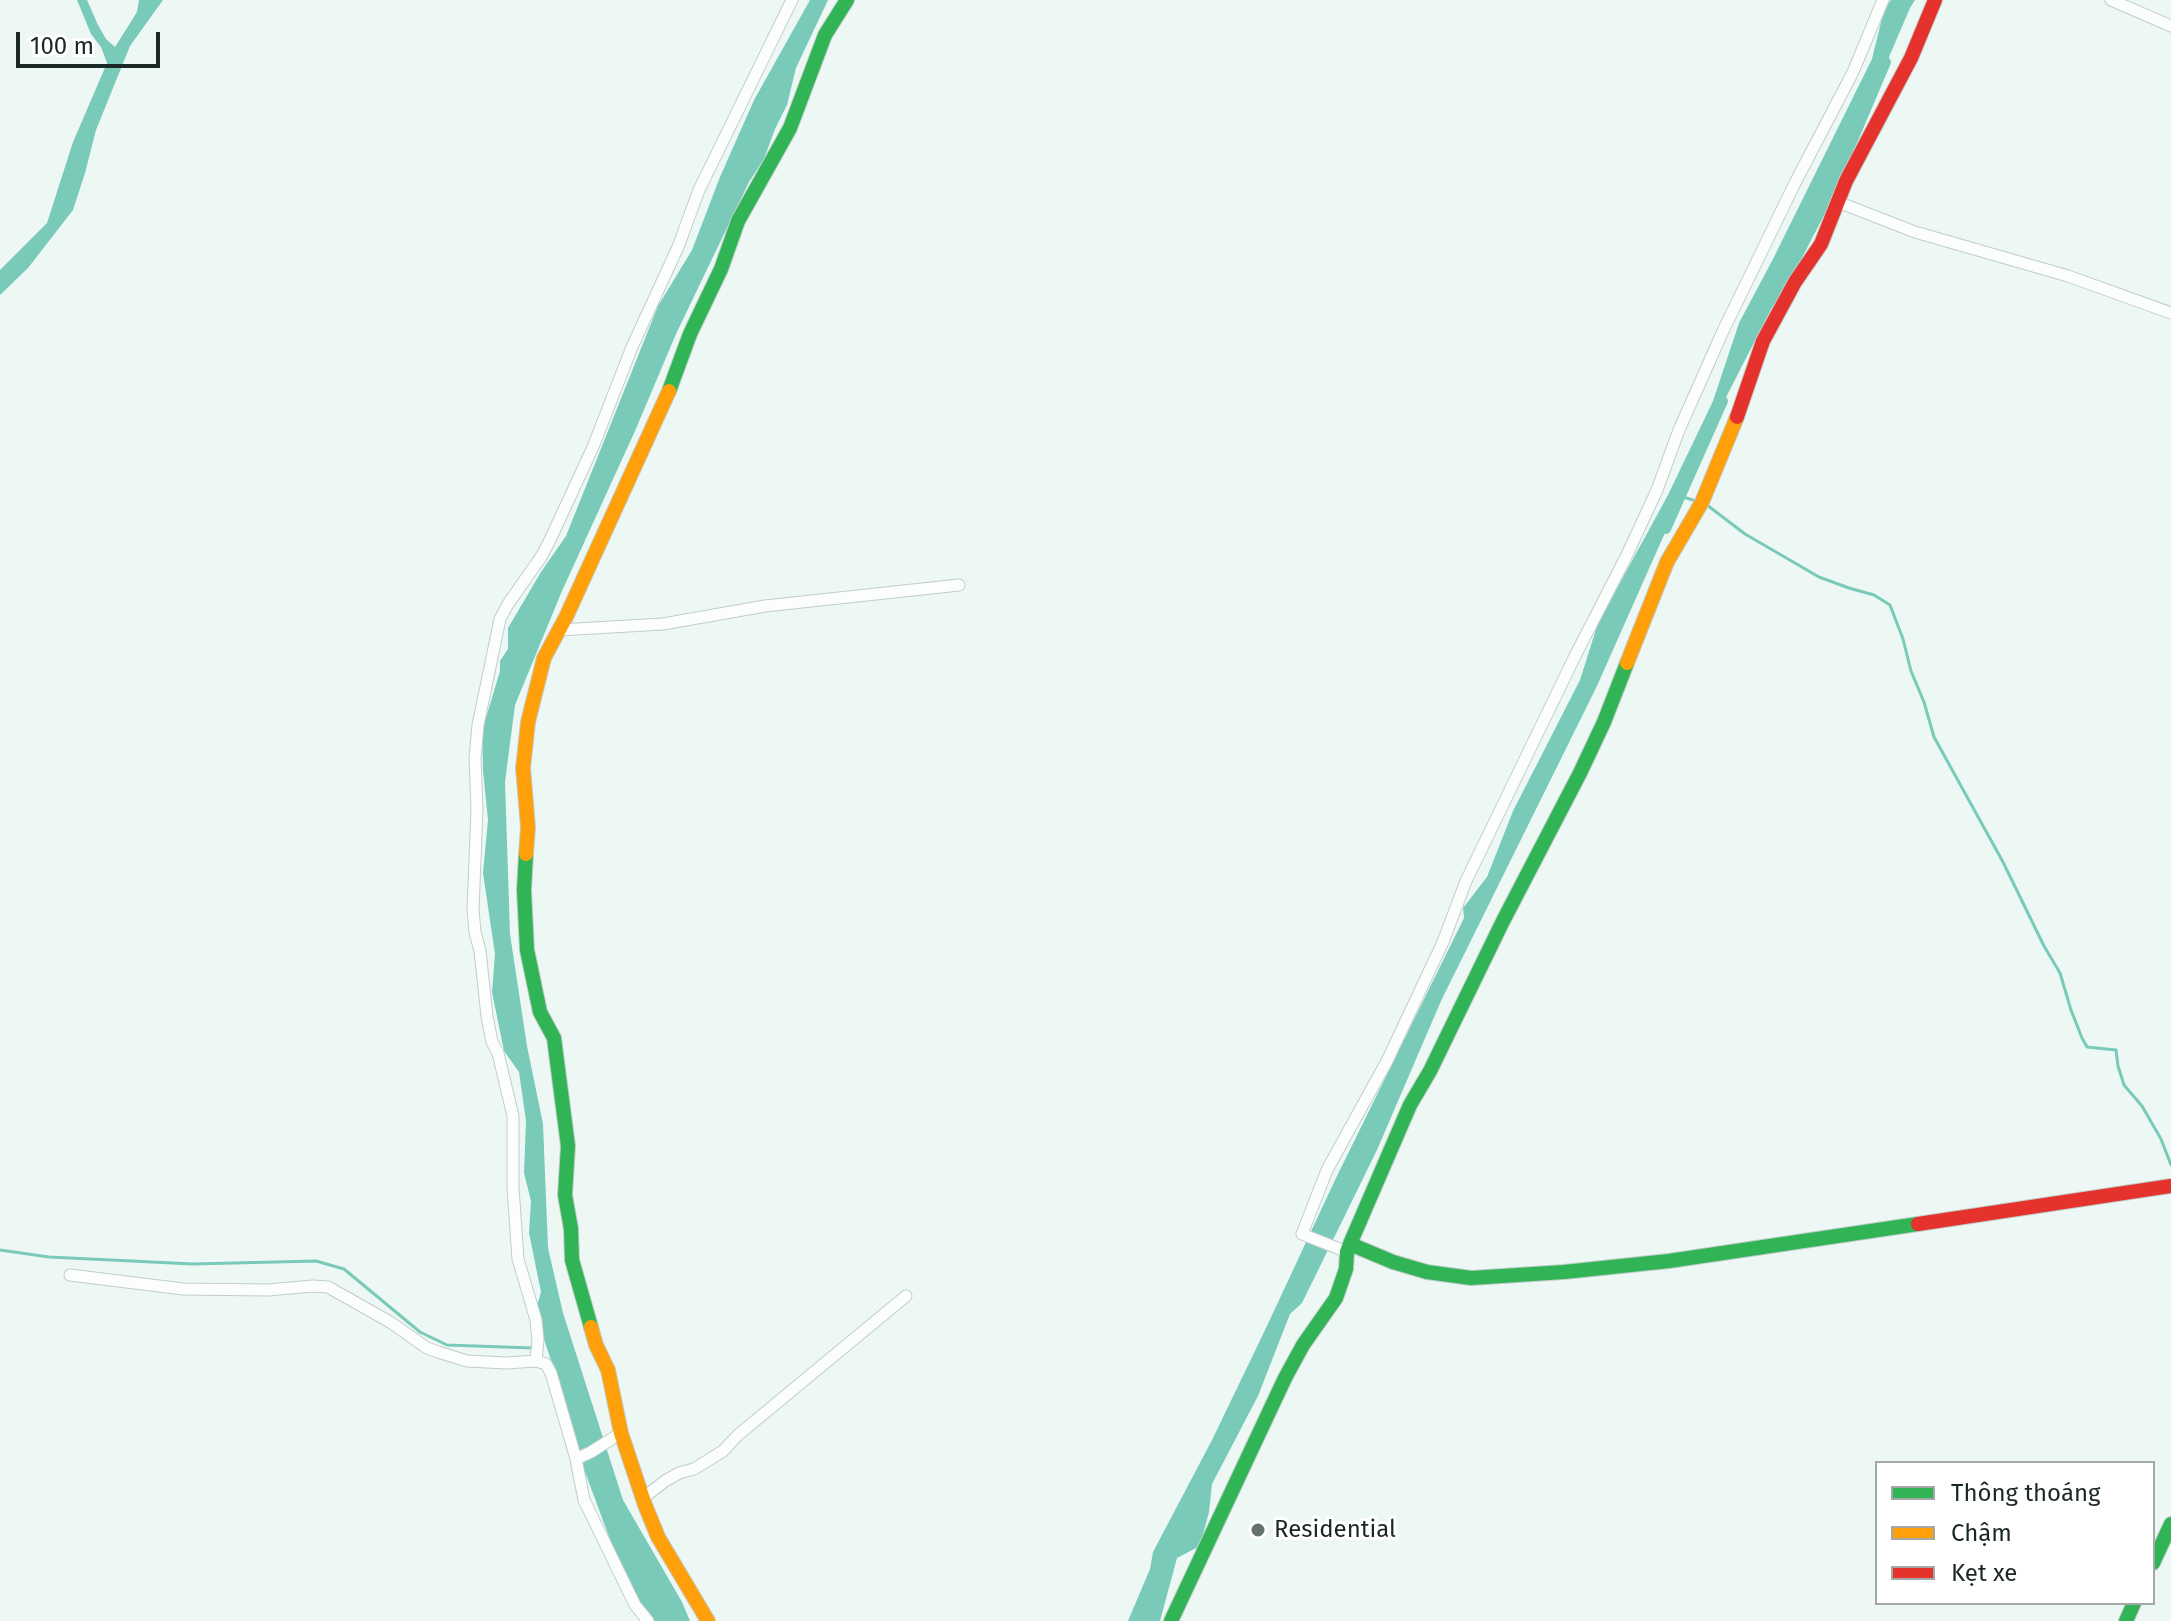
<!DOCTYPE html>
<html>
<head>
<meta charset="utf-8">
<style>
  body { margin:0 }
  #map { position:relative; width:2171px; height:1621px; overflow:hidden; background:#edf8f5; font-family:"Fira Sans",sans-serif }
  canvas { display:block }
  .legend { position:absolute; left:1875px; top:1461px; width:280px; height:144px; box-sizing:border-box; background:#fff; border:2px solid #a4a9a8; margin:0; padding:10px 14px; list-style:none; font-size:24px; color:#1b2825 }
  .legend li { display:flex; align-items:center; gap:16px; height:40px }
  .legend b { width:40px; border:2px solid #a4a9a8 }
  .scale { position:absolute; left:16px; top:32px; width:144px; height:36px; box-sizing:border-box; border:4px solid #1b2825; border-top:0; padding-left:10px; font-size:24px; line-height:28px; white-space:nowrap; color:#1b2825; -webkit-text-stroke:6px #fff; paint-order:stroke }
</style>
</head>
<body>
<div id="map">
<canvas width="2171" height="1621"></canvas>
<ul class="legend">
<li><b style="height:10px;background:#30b455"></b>Thông thoáng</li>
<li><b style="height:10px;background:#ff9f0a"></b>Chậm</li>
<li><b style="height:10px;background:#e5322d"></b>Kẹt xe</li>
</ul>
<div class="scale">100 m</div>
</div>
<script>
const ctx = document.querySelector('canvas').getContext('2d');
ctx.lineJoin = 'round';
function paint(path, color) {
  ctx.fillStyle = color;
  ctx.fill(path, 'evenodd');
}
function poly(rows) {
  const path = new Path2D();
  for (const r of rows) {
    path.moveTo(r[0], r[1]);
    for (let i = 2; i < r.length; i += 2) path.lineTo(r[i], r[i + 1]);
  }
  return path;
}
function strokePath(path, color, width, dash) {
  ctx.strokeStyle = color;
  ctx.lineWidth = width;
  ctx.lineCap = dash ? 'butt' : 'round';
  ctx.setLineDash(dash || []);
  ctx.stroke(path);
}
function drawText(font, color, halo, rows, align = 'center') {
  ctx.font = font + ' "Fira Sans",sans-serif';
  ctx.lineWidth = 6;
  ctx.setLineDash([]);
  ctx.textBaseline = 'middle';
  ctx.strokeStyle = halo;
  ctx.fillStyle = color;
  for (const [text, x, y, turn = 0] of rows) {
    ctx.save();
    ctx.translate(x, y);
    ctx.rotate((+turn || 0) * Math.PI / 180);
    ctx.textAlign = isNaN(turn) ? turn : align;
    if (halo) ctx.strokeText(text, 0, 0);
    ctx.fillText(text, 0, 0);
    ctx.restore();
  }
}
paint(poly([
  [77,0,87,0,98,25,106,39,115,47,137,12,139,0,163,0,130,46,96,130,85,173,73,210,28,268,0,295,0,270,47,223,73,142,107,63,101,47,91,34],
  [810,0,828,0,796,68,787,105,775,129,764,159,749,182,676,334,635,431,562,591,515,705,505,782,510,934,527,1046,543,1124,548,1248,563,1313,623,1500,682,1602,690,1621,652,1621,635,1596,615,1553,571,1434,556,1375,535,1313,541,1292,529,1233,531,1201,524,1173,526,1121,519,1072,504,1051,492,992,495,954,483,873,488,820,483,771,482,731,500,671,500,661,508,649,508,628,541,572,566,536,658,306,692,250,720,177,754,100],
  [1891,0,1915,0,1910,8,1832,190,1719,411,1597,686,1441,1001,1377,1150,1302,1303,1290,1314,1258,1396,1212,1484,1209,1512,1200,1546,1177,1558,1160,1621,1128,1621,1150,1569,1153,1552,1212,1440,1266,1328,1335,1180,1464,918,1463,908,1487,877,1513,811,1580,680,1598,623,1668,495,1713,401,1739,323,1773,259,1872,59,1884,10]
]), '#79cab9');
strokePath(poly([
  [1680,496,1696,501],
  [1707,505,1745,534,1819,577,1849,588,1874,595,1890,605,1903,639,1911,671,1924,702,1934,737,2003,862,2044,946,2060,973,2071,1010,2082,1038,2087,1047,2116,1050,2118,1066,2124,1085,2142,1106,2161,1139,2171,1165],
  [0,1250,49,1257,193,1264,316,1261,344,1269,420,1332,447,1345,532,1348]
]), '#79cab9', 3);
strokePath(poly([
  [1774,301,1832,189,1886,62],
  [1666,529,1723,401]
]), '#79cab9', 10);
const street = poly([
  [2111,0,2171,26],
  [1838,202,1915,232,2068,276,2171,313],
  [559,630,663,624,765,606,959,585],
  [1347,1252,1302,1234,1327,1170,1387,1061,1443,942,1466,881,1575,656,1626,557,1657,490,1679,430,1723,331,1795,183,1853,72,1883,0],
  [70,1275,183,1289,268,1290,313,1286,328,1287,390,1322,427,1348,438,1352,467,1361,506,1363,536,1361,546,1364,551,1373,576,1459,584,1500,635,1605,648,1621],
  [536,1361,538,1340,536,1320,518,1259,513,1188,513,1116,498,1053,492,1042,487,1016,480,951,475,932,473,910,477,809,475,758,478,725,500,619,508,604,541,557,550,540,593,447,632,347,678,247,699,190,792,0],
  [576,1459,591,1452,621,1433],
  [643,1498,665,1481,679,1473,694,1469,723,1451,738,1435,906,1296]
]);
const fast = poly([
  [669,391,690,334,721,269,738,221,790,128,825,35,847,0],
  [526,854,524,890,527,950,540,1012,554,1038,568,1146,565,1195,571,1229,572,1260,591,1327],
  [1350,1244,1393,1262,1427,1272,1471,1278,1564,1272,1669,1261,1918,1224],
  [2153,1563,2171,1524],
  [1171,1621,1285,1378,1303,1345,1336,1298,1346,1269,1347,1252,1350,1244,1410,1105,1430,1071,1503,921,1580,773,1604,722,1627,663],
  [2126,1621,2134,1603]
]);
const slow = poly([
  [1627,663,1667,562,1702,502,1737,417],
  [526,854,528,827,523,768,528,722,544,658,566,617,669,391],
  [591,1327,596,1345,608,1370,621,1433,645,1505,658,1537,708,1621]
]);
const jam = poly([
  [1737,417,1763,341,1795,282,1821,244,1846,181,1911,58,1935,0],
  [1918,1224,2171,1186]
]);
strokePath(street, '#c1cdca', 13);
strokePath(fast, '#c1cdca', 16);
strokePath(slow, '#c1cdca', 16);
strokePath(jam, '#c1cdca', 16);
strokePath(street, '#fcfefe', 11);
strokePath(fast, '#30b455', 14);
strokePath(slow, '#ff9f0a', 14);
strokePath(jam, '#e5322d', 14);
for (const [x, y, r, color] of [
  [1258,1530,8,"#64716e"]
]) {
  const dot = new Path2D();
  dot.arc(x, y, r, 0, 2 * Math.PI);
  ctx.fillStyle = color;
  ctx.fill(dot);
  strokePath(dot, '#fff', 3);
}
drawText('24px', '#1b2825', '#fff', [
  ["Residential",1274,1530]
], 'left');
</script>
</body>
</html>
